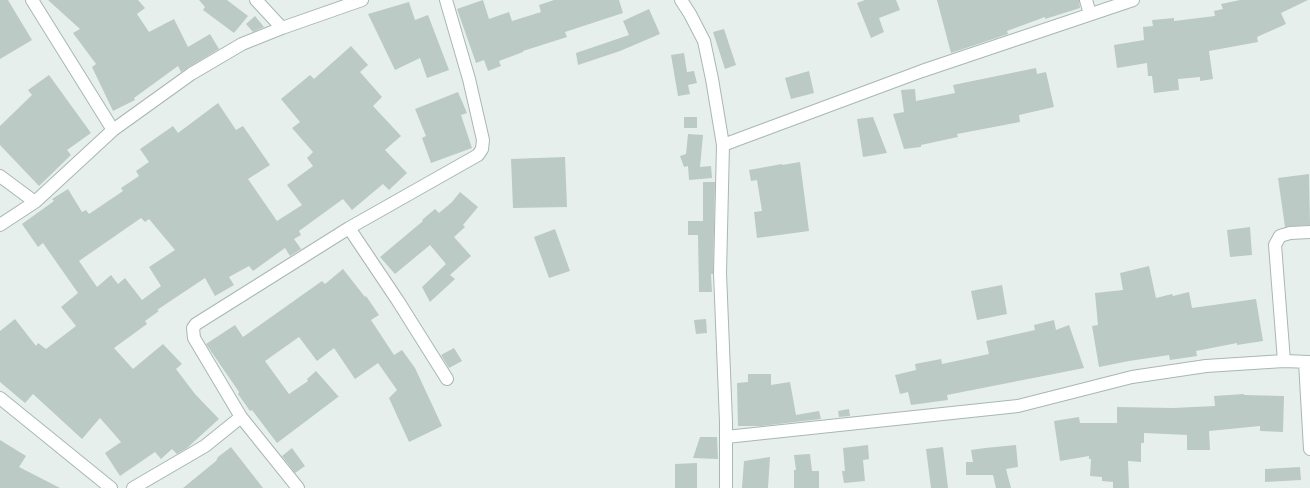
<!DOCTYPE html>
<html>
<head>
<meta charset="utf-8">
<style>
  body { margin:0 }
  canvas { display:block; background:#e6efeb }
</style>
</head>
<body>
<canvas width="1310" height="488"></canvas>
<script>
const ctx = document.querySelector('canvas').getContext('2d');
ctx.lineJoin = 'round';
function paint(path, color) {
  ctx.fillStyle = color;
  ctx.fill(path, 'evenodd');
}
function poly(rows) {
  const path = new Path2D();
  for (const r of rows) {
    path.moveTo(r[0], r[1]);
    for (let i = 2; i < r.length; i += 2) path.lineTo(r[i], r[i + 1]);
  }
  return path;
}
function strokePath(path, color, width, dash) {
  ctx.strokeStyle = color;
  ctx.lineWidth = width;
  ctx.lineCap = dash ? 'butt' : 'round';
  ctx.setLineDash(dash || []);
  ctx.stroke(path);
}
paint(poly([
  [0,0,8,0,32,40,0,59],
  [48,0,138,0,145,8,137,14,149,32,174,19,188,47,210,34,219,49,181,72,178,66,134,98,135,100,113,111,92,67,96,64,73,33,80,29],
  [199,0,227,0,248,16,234,33,203,10,205,7],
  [483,0,489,19,509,12,512,21,541,12,539,5,554,0,619,0,623,13,565,32,567,37,523,51,523,52,499,61,501,66,488,71,484,60,476,63,457,9],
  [865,0,896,0,900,10,879,18,884,32,871,38,857,3],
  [937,0,1079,0,1080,8,1045,19,1045,17,1007,31,1008,34,951,53],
  [1240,0,1308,0,1281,13,1286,24,1257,37,1258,42,1209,51,1213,79,1200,81,1200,77,1178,79,1179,90,1154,93,1152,76,1148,76,1147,63,1117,68,1114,45,1144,40,1143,27,1153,26,1152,20,1174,18,1174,21,1215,16,1214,11,1223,9,1221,4],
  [409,2,415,20,428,15,449,70,427,78,420,58,395,70,368,14],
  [649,9,660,34,620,51,578,65,576,53,629,35,623,21],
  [255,16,264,27,253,32,246,24],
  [724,29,736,65,725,69,713,32],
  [351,46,368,65,360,72,382,97,373,106,401,136,385,150,407,173,389,190,383,184,352,210,343,199,299,231,301,235,294,239,301,249,290,256,285,248,253,271,249,266,229,277,234,285,215,296,205,278,157,310,159,311,145,321,147,324,114,348,133,369,163,344,182,364,176,369,195,394,219,419,187,448,177,454,172,449,161,459,155,452,120,476,105,453,121,442,100,418,82,439,33,394,25,403,0,382,0,331,15,319,36,346,38,343,46,349,76,326,61,307,78,293,43,243,38,247,22,224,54,201,52,199,68,189,82,212,86,210,89,214,123,191,121,188,139,176,136,171,149,162,140,149,173,126,178,133,218,103,236,130,243,126,270,165,248,179,277,221,302,205,287,185,313,166,307,158,313,152,292,128,300,122,281,99,310,75,314,79],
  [141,218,145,222,149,219,175,250,149,267,161,286,142,300,125,278,118,284,111,275,97,287,79,261],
  [684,53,687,72,694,71,697,83,688,85,690,94,678,96,671,55],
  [1036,68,1037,74,1046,72,1054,107,1019,115,1020,122,957,134,958,137,921,145,921,147,904,149,893,114,904,112,901,90,915,89,916,101,955,93,953,85],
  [809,71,814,93,791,99,785,78],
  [49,75,91,133,67,150,71,155,39,186,0,145,0,126,32,95,28,90],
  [458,92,467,113,461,115,472,148,431,163,422,138,426,136,415,109],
  [684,117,697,117,697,128,684,128],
  [873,117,887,153,863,157,857,119],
  [688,134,703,135,700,167,711,166,712,178,689,180,688,166,684,167,680,156,686,154],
  [565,157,567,207,513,208,511,159],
  [800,162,809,231,757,238,754,212,762,211,757,180,751,181,749,170,782,164,782,165],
  [1309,174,1310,225,1285,227,1278,178],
  [703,182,715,182,713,274,711,274,712,292,699,292,698,235,688,235,688,221,703,221],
  [460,192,478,207,463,225,465,227,454,237,471,256,450,275,455,279,430,302,422,287,446,264,430,245,395,274,380,257,423,221,422,220,435,209,439,213,452,202],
  [1250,227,1252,255,1230,257,1227,230],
  [555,229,570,271,549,278,534,237],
  [1149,266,1156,298,1172,294,1173,296,1189,292,1192,308,1256,299,1263,341,1237,345,1237,343,1196,351,1197,356,1170,360,1169,355,1129,361,1099,367,1092,326,1098,325,1095,293,1123,290,1120,273],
  [343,269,365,297,366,296,379,315,371,320,394,355,402,350,415,368,442,426,409,442,389,398,397,390,378,363,355,379,334,348,317,361,299,337,265,361,289,394,308,381,307,379,316,371,339,397,338,397,277,443,252,410,250,411,238,394,239,392,206,344,235,325,243,337,322,281,325,284],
  [1002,285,1007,314,977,320,971,291],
  [706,319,707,333,696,334,694,320],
  [1054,320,1056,330,1069,325,1084,368,947,395,948,400,911,405,908,392,900,394,895,375,916,370,915,364,941,359,942,364,989,354,986,341,1035,330,1034,325],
  [454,348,462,361,449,368,441,355],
  [748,374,771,374,771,385,790,382,796,415,819,411,821,419,761,426,738,426,737,383,748,382],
  [1244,394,1244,395,1284,396,1283,432,1260,431,1260,426,1209,431,1210,450,1187,450,1187,435,1144,433,1144,443,1141,443,1141,462,1128,461,1129,488,1113,488,1113,482,1102,481,1102,477,1090,476,1091,459,1089,459,1089,456,1060,461,1054,421,1079,417,1080,423,1117,423,1117,407,1173,408,1215,406,1214,396],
  [849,409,850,416,839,417,838,411],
  [700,437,717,437,718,459,693,458],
  [0,440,26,456,19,467,60,488,0,488],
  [868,445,869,459,863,460,865,481,844,483,842,471,845,471,843,448],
  [1016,445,1018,467,1006,469,1011,488,996,488,993,475,966,475,966,462,973,462,971,450,985,448],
  [231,447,263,488,183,488,216,461,218,457],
  [943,447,948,488,931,488,926,449],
  [292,448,305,466,295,473,282,456],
  [810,454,812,471,819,471,819,488,794,488,794,470,796,470,794,455],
  [770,457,768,488,742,488,744,461],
  [697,463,697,488,675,488,675,464],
  [1300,467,1301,480,1265,482,1265,469]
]), '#bbcac4');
const minor = poly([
  [32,0,113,130],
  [256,0,282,28],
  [681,0,690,14,704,41,712,79,723,145,720,273,726,422,726,488],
  [1086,0,1090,14],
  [723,145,922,71,1133,0],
  [0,176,35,202],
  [0,225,35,202,113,130,191,74,242,44,282,28,362,0],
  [349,228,398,301,447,379],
  [1284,361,1275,245,1280,236,1290,233,1310,232],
  [1305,362,1310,449],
  [0,398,111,488],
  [726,437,1018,406,1132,377,1206,366,1284,361,1310,362],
  [133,488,205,446,241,417],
  [298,488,241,417,194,338,193,328,196,324,349,228,478,155,482,149,483,140,469,79,446,0]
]);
strokePath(minor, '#a8b8b2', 14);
strokePath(minor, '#fff', 12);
</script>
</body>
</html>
